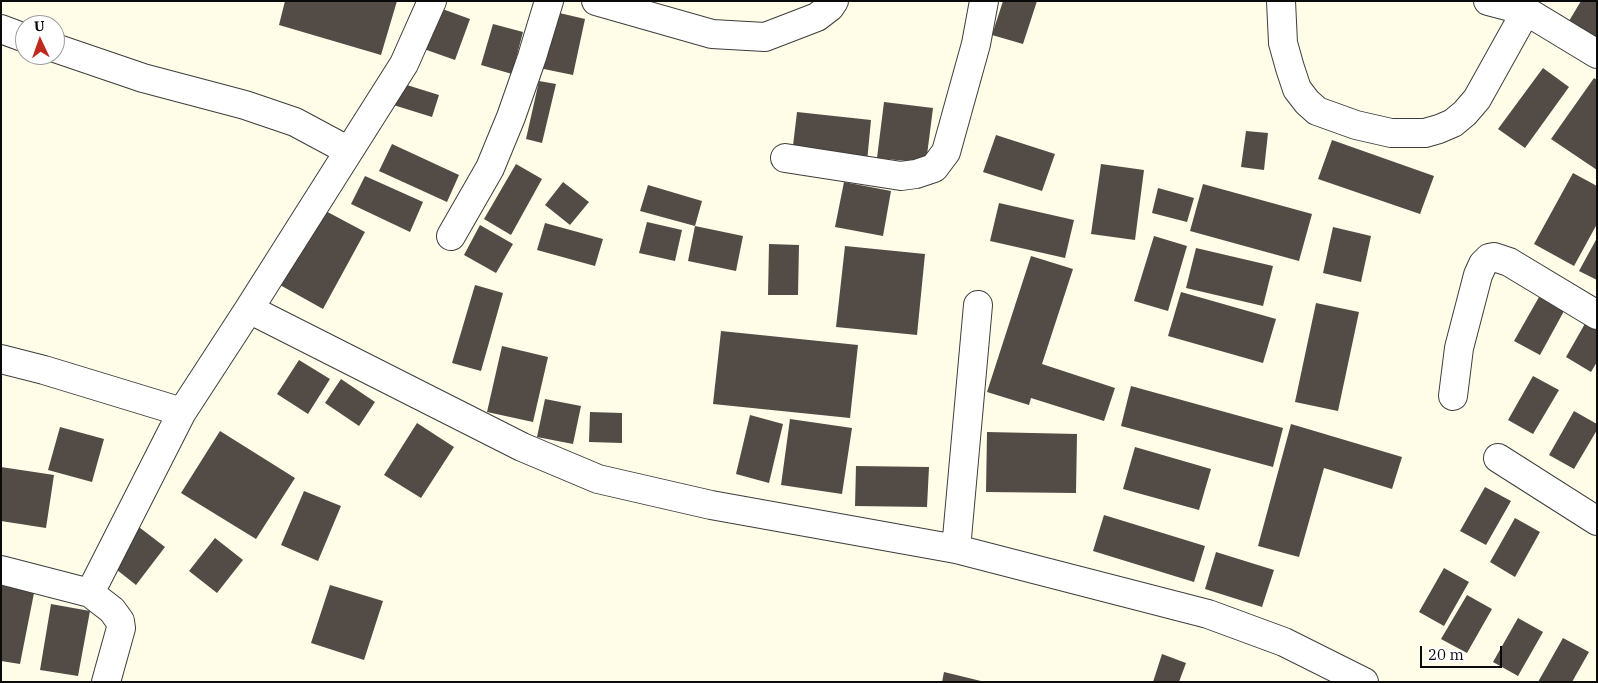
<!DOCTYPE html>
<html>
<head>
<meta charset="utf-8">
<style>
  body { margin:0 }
  #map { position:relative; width:1598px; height:683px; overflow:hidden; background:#fffde7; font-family:"IBM Plex Serif",serif }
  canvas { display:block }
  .frame { position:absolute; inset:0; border:2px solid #0a0a0a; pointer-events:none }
  .north { position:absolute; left:15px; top:15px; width:50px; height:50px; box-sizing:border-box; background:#fff; border:1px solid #9d9d9d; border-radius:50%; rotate:357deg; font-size:14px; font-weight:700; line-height:20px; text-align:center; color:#0a0a0a }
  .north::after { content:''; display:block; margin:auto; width:18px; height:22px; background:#be2a1e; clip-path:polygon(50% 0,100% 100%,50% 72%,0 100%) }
  .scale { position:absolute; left:1420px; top:646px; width:82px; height:22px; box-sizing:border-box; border:2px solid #0a0a0a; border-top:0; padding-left:6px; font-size:15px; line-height:18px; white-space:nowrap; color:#0a0a0a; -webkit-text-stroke:4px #fff; paint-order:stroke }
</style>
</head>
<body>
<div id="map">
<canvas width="1598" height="683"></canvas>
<div class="frame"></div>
<div class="north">U</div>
<div class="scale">20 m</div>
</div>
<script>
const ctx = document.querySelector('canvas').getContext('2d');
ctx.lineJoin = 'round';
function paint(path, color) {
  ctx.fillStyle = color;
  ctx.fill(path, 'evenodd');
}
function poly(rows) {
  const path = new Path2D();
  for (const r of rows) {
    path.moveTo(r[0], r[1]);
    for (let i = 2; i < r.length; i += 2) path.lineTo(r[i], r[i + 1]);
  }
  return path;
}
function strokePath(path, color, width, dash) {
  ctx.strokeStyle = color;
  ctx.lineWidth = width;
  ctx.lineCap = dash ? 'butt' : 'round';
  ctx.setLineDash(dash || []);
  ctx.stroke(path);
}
paint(poly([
  [285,1,397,1,381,55,279,25],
  [1003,1,1037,1,1023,44,992,35],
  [1581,1,1597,1,1597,37,1569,21],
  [437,7,470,19,455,60,421,48],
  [551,11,585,19,573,75,539,68],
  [493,24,523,32,512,74,481,65],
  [1543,68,1569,87,1525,148,1498,129],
  [1594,78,1597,80,1597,170,1551,139],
  [394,81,439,95,432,117,387,103],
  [539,81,556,84,542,143,526,139],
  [884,102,933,108,926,163,877,158],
  [797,112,871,120,867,162,792,154],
  [1246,131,1268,133,1264,170,1241,167],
  [996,135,1055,154,1042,191,983,172],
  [1332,140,1434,176,1420,214,1318,179],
  [392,144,459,175,447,202,379,171],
  [516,164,542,179,511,235,484,219],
  [1101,164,1144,170,1135,240,1091,234],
  [1573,173,1597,186,1597,224,1574,266,1534,244],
  [365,176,423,202,410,232,351,204],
  [563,182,589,202,570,225,545,205],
  [844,182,891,191,883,236,835,227],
  [1203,184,1312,214,1299,261,1190,231],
  [648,185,702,201,695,226,640,211],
  [1158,188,1194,198,1187,222,1152,213],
  [999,203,1074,220,1065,258,990,241],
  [322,209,365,232,323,309,280,285],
  [647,222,682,230,675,261,639,253],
  [545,223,603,239,595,266,537,250],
  [480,225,513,244,496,273,464,255],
  [695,226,743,236,736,271,688,261],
  [1333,227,1371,236,1361,282,1323,273],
  [1154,236,1187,246,1168,311,1134,301],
  [1597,238,1597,280,1579,271],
  [769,244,799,245,798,295,768,295],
  [845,246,925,254,917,335,836,327],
  [1196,248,1273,266,1263,306,1186,288],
  [1031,256,1073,269,1042,364,1115,388,1104,421,1031,398,1029,405,987,392],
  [475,285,503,293,481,371,452,363],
  [1181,292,1276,319,1263,363,1168,336],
  [1539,297,1564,311,1540,355,1514,341],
  [1316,303,1359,312,1338,411,1295,402],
  [1591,313,1597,317,1597,362,1591,372,1566,357],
  [721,331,858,345,850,418,713,404],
  [502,346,548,357,533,422,487,412],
  [299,360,330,379,308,414,277,394],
  [1533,376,1559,390,1533,434,1508,420],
  [341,379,375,402,359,426,325,403],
  [1131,386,1283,428,1273,467,1121,426],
  [545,399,581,406,573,444,537,437],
  [1574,411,1597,424,1597,430,1574,469,1549,455],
  [590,412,622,413,622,443,589,442],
  [750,415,783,424,769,483,736,474],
  [790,419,852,428,842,494,781,485],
  [417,423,454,447,421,498,384,475],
  [1291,424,1402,457,1392,489,1324,468,1299,557,1258,546],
  [60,427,104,439,92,482,48,470],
  [220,431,295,478,256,539,181,493],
  [987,432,1077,434,1076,493,986,492],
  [1135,447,1211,469,1199,510,1123,489],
  [856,466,929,467,927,507,855,506],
  [1,467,54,475,46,528,1,521],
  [1485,487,1511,501,1486,545,1460,531],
  [304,491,341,506,318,561,281,545],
  [1104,515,1205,546,1194,582,1093,551],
  [1515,518,1540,532,1515,577,1490,562],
  [135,524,165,547,136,585,107,562],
  [215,538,243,560,217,593,189,571],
  [1216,552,1274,570,1262,607,1205,589],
  [1444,568,1469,582,1444,626,1419,612],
  [1,581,35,588,20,664,1,661],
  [330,585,383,601,364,660,311,643],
  [1467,595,1492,609,1467,653,1441,639],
  [51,604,90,611,78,676,40,670],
  [1518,618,1543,632,1518,676,1493,662],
  [1563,638,1589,652,1572,682,1538,682],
  [1162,654,1186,663,1179,682,1153,682],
  [944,672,981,681,981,682,942,682]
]), '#534c46');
const minor = poly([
  [596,1,712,34,765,37,817,17,830,7,834,1],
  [1281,1,1283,43,1290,68,1297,89,1307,102,1317,111,1356,125,1391,133,1425,133,1439,129,1453,123,1465,113,1477,99,1526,11],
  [1488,1,1526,11,1597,54],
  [1,29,25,38],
  [55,48,143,78,245,105,295,122,349,151],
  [785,158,901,176,916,174,934,168,946,152,976,44,984,1],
  [451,236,490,168,511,117,532,57,549,1],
  [249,309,522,447,598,479,711,505,956,549,1208,614,1284,642,1364,682],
  [1,359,44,370,182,412],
  [1453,396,1459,348,1478,275,1483,264,1489,258,1494,257,1509,262,1597,315],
  [1498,458,1597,521],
  [956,549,978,305],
  [1,570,90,593,112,610,120,621,121,628,106,682],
  [90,593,182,412,249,309,404,64,432,1]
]);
strokePath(minor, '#3d3d3d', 30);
strokePath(minor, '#fff', 28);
</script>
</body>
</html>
